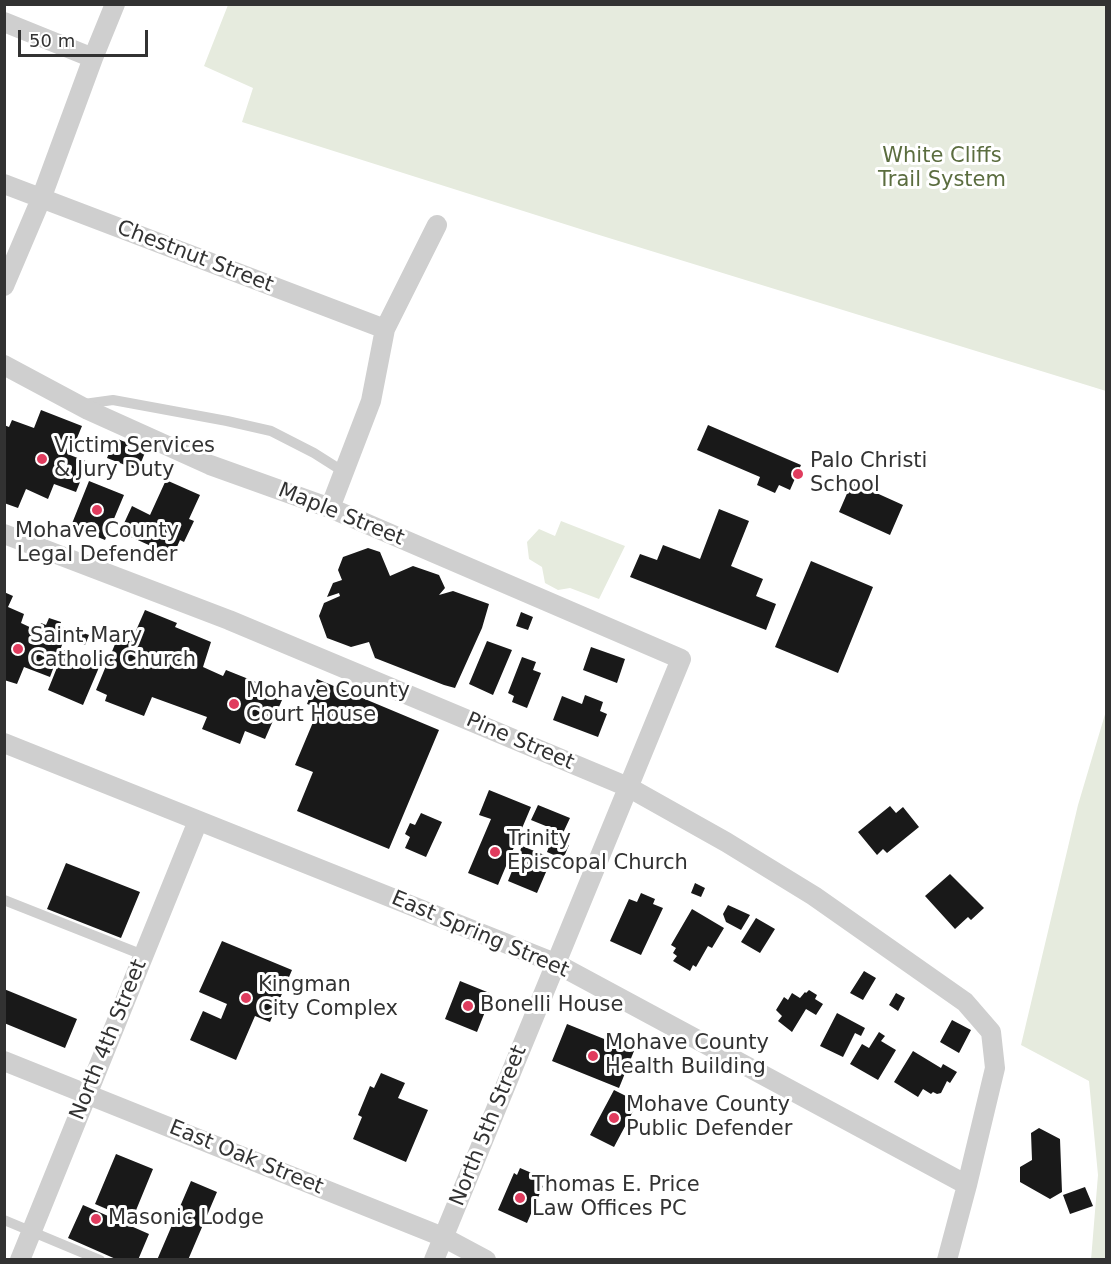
<!DOCTYPE html>
<html>
<head>
<meta charset="utf-8">
<style>
  body { margin:0 }
  #map { position:relative; width:1111px; height:1264px; overflow:hidden; background:#fff; font-family:"DejaVu Sans",sans-serif }
  canvas { display:block }
  .frame { position:absolute; inset:0; border:6px solid #323232; pointer-events:none }
  .scale { position:absolute; left:18px; top:30px; width:130px; height:27px; box-sizing:border-box; border:3px solid #323232; border-top:0; padding-left:8px; font-size:18px; line-height:21px; white-space:nowrap; color:#323232; -webkit-text-stroke:4px #fff; paint-order:stroke }
</style>
</head>
<body>
<div id="map">
<canvas width="1111" height="1264"></canvas>
<div class="frame"></div>
<div class="scale">50 m</div>
</div>
<script>
const ctx = document.querySelector('canvas').getContext('2d');
ctx.lineJoin = 'round';
function paint(path, color) {
  ctx.fillStyle = color;
  ctx.fill(path, 'evenodd');
}
function poly(rows) {
  const path = new Path2D();
  for (const r of rows) {
    path.moveTo(r[0], r[1]);
    for (let i = 2; i < r.length; i += 2) path.lineTo(r[i], r[i + 1]);
  }
  return path;
}
function strokePath(path, color, width, dash) {
  ctx.strokeStyle = color;
  ctx.lineWidth = width;
  ctx.lineCap = dash ? 'butt' : 'round';
  ctx.setLineDash(dash || []);
  ctx.stroke(path);
}
function drawText(font, color, halo, rows, align = 'center') {
  ctx.font = font + ' "DejaVu Sans",sans-serif';
  ctx.lineWidth = 6;
  ctx.setLineDash([]);
  ctx.textBaseline = 'middle';
  ctx.strokeStyle = halo;
  ctx.fillStyle = color;
  for (const [text, x, y, turn = 0] of rows) {
    ctx.save();
    ctx.translate(x, y);
    ctx.rotate((+turn || 0) * Math.PI / 180);
    ctx.textAlign = isNaN(turn) ? turn : align;
    if (halo) ctx.strokeText(text, 0, 0);
    ctx.fillText(text, 0, 0);
    ctx.restore();
  }
}
paint(poly([
  [228,5,1106,5,1106,391,596,234,242,122,253,88,204,66],
  [561,521,625,546,599,599,570,588,558,590,545,583,542,567,529,559,527,542,539,529,555,536],
  [1106,711,1106,1259,1091,1260,1098,1175,1089,1081,1021,1045,1078,805]
]), '#e6ebde');
paint(poly([
  [41,410,82,426,70,455,88,462,76,492,54,484,48,499,26,489,18,508,4,503,4,425,9,427,12,420,34,428],
  [708,425,801,465,790,490,779,485,775,493,757,485,760,477,697,450],
  [115,438,146,450,138,470,107,458],
  [166,480,200,495,189,519,194,521,184,542,180,540,173,556,120,532,132,506,150,515],
  [89,481,124,495,105,540,71,526],
  [852,482,903,505,890,535,839,512],
  [719,509,749,521,731,566,763,579,756,596,776,604,766,630,630,577,640,554,657,560,663,545,700,559],
  [368,548,380,552,390,576,413,566,439,575,445,588,439,595,453,591,489,604,482,628,455,688,444,685,375,658,369,642,351,647,327,638,319,616,324,603,340,596,339,593,327,597,333,583,342,580,338,570,343,557],
  [811,561,873,587,838,673,775,647],
  [4,592,13,596,8,607,24,614,21,623,38,631,41,623,46,625,49,618,61,622,60,626,68,629,50,677,24,667,17,684,4,680],
  [145,610,177,623,175,627,211,642,203,667,223,676,226,670,261,684,258,690,282,700,265,739,245,731,240,744,202,729,207,717,152,697,144,716,105,701,107,695,96,690,118,637,131,642],
  [521,612,533,617,528,630,516,626],
  [72,629,89,635,85,645,69,639],
  [487,641,512,650,493,695,469,684],
  [591,647,625,659,617,683,583,670],
  [64,650,100,665,83,705,48,690],
  [522,657,536,662,533,670,541,673,527,708,512,702,514,696,508,693],
  [317,679,439,730,389,849,297,811,313,772,295,765,319,708,307,704],
  [585,695,603,702,600,711,607,714,598,737,553,720,562,696,582,704],
  [489,790,531,807,498,885,468,873,491,819,479,815],
  [538,805,570,818,563,833,531,820],
  [890,806,896,813,903,807,919,827,887,853,883,849,877,855,858,832],
  [421,813,442,822,426,857,405,848,410,837,405,834,410,823,415,825],
  [552,838,569,845,563,859,547,852],
  [522,846,552,858,537,893,508,881],
  [66,863,140,892,121,938,47,909],
  [950,874,984,908,971,920,968,917,955,929,925,896],
  [695,883,705,888,701,897,691,893],
  [641,893,655,899,653,904,663,908,641,955,610,941,629,899,637,902],
  [728,905,750,915,741,930,726,922,723,914],
  [692,909,724,928,712,948,708,946,696,967,693,965,690,971,673,961,677,956,673,953,676,948,671,945],
  [756,918,775,929,760,953,741,942],
  [222,941,292,970,270,1022,255,1016,236,1060,190,1040,203,1011,221,1019,227,1004,199,992],
  [864,971,876,978,863,1000,850,993],
  [460,981,492,994,477,1032,445,1019],
  [4,989,77,1019,65,1048,4,1023],
  [809,990,817,995,815,999,823,1004,816,1015,806,1009,792,1032,778,1021,782,1016,776,1010,784,997,788,1000,792,993,800,998,805,992,806,993],
  [896,993,905,998,898,1011,889,1005],
  [837,1013,865,1028,861,1036,855,1033,843,1057,820,1046],
  [952,1020,971,1030,959,1053,940,1042],
  [567,1024,634,1051,619,1088,552,1061],
  [879,1032,885,1036,881,1041,896,1050,878,1080,850,1064,862,1044,869,1048],
  [913,1051,941,1068,943,1064,957,1072,950,1083,947,1081,941,1093,937,1094,933,1092,931,1094,923,1089,918,1097,894,1082],
  [381,1073,405,1083,398,1098,428,1110,406,1162,353,1139,362,1117,358,1115,370,1086,374,1088],
  [614,1090,638,1102,614,1147,590,1135],
  [1039,1128,1060,1139,1062,1192,1050,1199,1020,1182,1020,1167,1032,1160,1031,1133],
  [116,1154,153,1169,132,1220,95,1204],
  [520,1168,541,1177,538,1184,543,1186,527,1223,498,1210,514,1173,517,1175],
  [191,1181,217,1192,188,1260,157,1260],
  [1085,1187,1093,1206,1070,1214,1063,1195],
  [83,1205,149,1234,138,1260,118,1260,68,1238]
]), '#191919');
strokePath(poly([
  [84,404,113,400,227,421,271,431,314,453,344,472],
  [4,900,143,955],
  [4,1220,100,1260]
]), '#cfcfcf', 10);
strokePath(poly([
  [4,22,93,58],
  [4,184,385,329],
  [4,286,41,199,93,58,115,4],
  [4,365,88,410,210,465,330,508,681,659,434,1260],
  [330,508,371,401,385,329,437,225],
  [4,534,229,620,628,787,726,842,814,896,965,1002,991,1032,995,1068,967,1185,947,1260],
  [4,743,555,963,967,1185],
  [4,1061,443,1237,486,1260],
  [20,1260,198,821]
]), '#cfcfcf', 20);
for (const [x, y, r, color] of [
  [42,459,6,"#e03c5e"],
  [798,474,6,"#e03c5e"],
  [97,510,6,"#e03c5e"],
  [18,649,6,"#e03c5e"],
  [234,704,6,"#e03c5e"],
  [495,852,6,"#e03c5e"],
  [246,998,6,"#e03c5e"],
  [468,1006,6,"#e03c5e"],
  [593,1056,6,"#e03c5e"],
  [614,1118,6,"#e03c5e"],
  [520,1198,6,"#e03c5e"],
  [96,1219,6,"#e03c5e"]
]) {
  const dot = new Path2D();
  dot.arc(x, y, r, 0, 2 * Math.PI);
  ctx.fillStyle = color;
  ctx.fill(dot);
  strokePath(dot, '#fff', 2);
}
drawText('21px', '#5b6d3f', '#fff', [
  ["White Cliffs",942,157],
  ["Trail System",942,181]
]);
drawText('21px', '#323232', '#fff', [
  ["Chestnut Street",195,257,21],
  ["Maple Street",341,515,22],
  ["Pine Street",520,742,23],
  ["East Spring Street",480,935,23],
  ["North 4th Street",109,1040,-68],
  ["North 5th Street",489,1126,-68],
  ["East Oak Street",246,1158,22]
]);
drawText('21px', '#323232', '#fff', [
  ["Victim Services",54,447],
  ["& Jury Duty",54,471],
  ["Palo Christi",810,462],
  ["School",810,486],
  ["Mohave County",97,532,"center"],
  ["Legal Defender",97,556,"center"],
  ["Saint Mary",30,637],
  ["Catholic Church",30,661],
  ["Mohave County",246,692],
  ["Court House",246,716],
  ["Trinity",507,840],
  ["Episcopal Church",507,864],
  ["Kingman",258,986],
  ["City Complex",258,1010],
  ["Bonelli House",480,1006],
  ["Mohave County",605,1044],
  ["Health Building",605,1068],
  ["Mohave County",626,1106],
  ["Public Defender",626,1130],
  ["Thomas E. Price",532,1186],
  ["Law Offices PC",532,1210],
  ["Masonic Lodge",108,1219]
], 'left');
</script>
</body>
</html>
